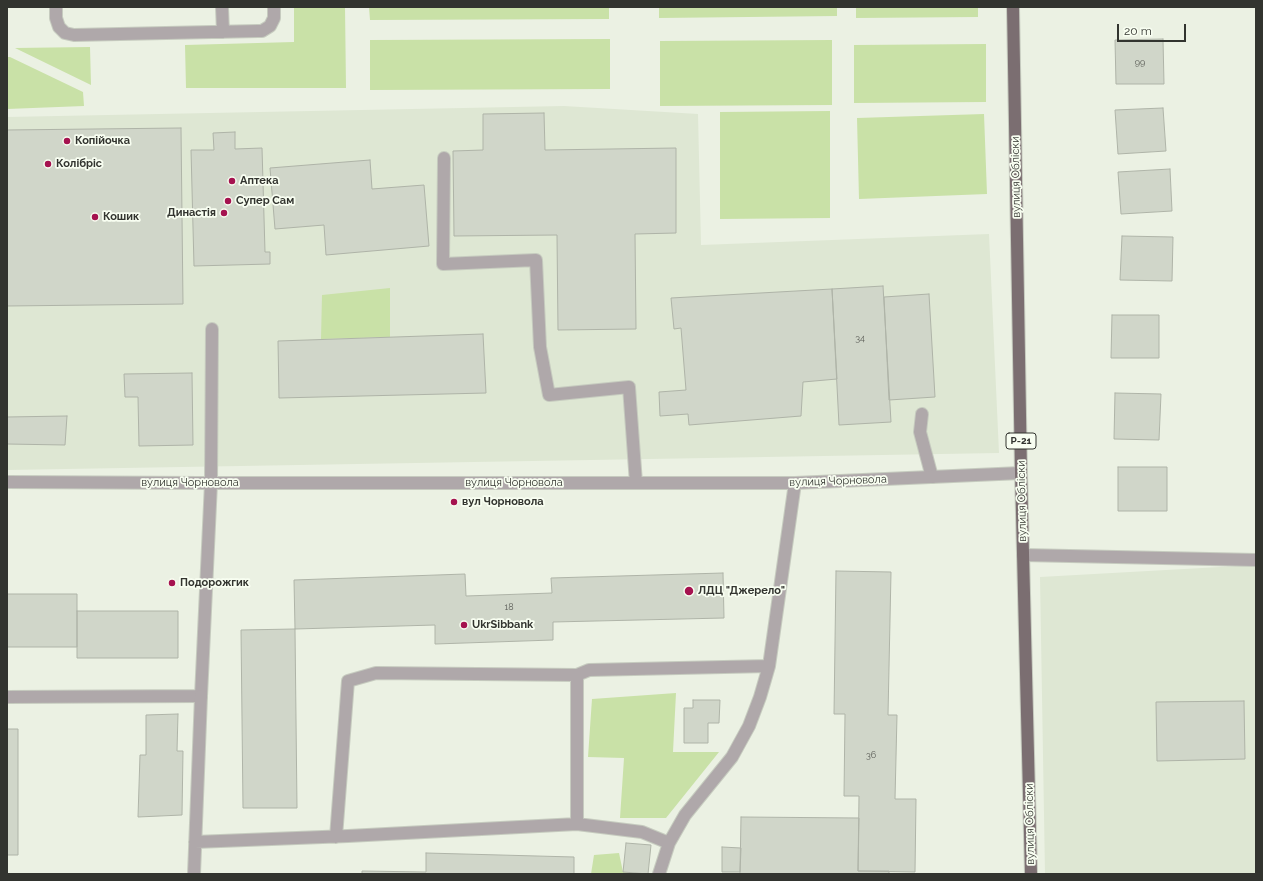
<!DOCTYPE html>
<html>
<head>
<meta charset="utf-8">
<style>
  body { margin:0 }
  #map { position:relative; width:1263px; height:881px; overflow:hidden; background:#ebf1e3; font-family:Raleway,sans-serif }
  canvas { display:block }
  .frame { position:absolute; inset:0; border:8px solid #32342f; pointer-events:none }
  .scale { position:absolute; left:1117px; top:24px; width:69px; height:18px; box-sizing:border-box; border:2px solid #32342f; border-top:0; padding-left:5px; font-size:12px; line-height:14px; white-space:nowrap; color:#32342f; -webkit-text-stroke:3px #f8fef1; paint-order:stroke }
</style>
</head>
<body>
<div id="map">
<canvas width="1263" height="881"></canvas>
<div class="frame"></div>
<div class="scale">20 m</div>
</div>
<script>
const ctx = document.querySelector('canvas').getContext('2d');
ctx.lineJoin = 'round';
function paint(path, color) {
  ctx.fillStyle = color;
  ctx.fill(path, 'evenodd');
}
function poly(rows) {
  const path = new Path2D();
  for (const r of rows) {
    path.moveTo(r[0], r[1]);
    for (let i = 2; i < r.length; i += 2) path.lineTo(r[i], r[i + 1]);
  }
  return path;
}
function strokePath(path, color, width, dash) {
  ctx.strokeStyle = color;
  ctx.lineWidth = width;
  ctx.lineCap = dash ? 'butt' : 'round';
  ctx.setLineDash(dash || []);
  ctx.stroke(path);
}
function drawText(font, color, halo, rows, align = 'center') {
  ctx.font = font + ' Raleway,sans-serif';
  ctx.lineWidth = 3.5;
  ctx.setLineDash([]);
  ctx.textBaseline = 'middle';
  ctx.strokeStyle = halo;
  ctx.fillStyle = color;
  for (const [text, x, y, turn = 0] of rows) {
    ctx.save();
    ctx.translate(x, y);
    ctx.rotate((+turn || 0) * Math.PI / 180);
    ctx.textAlign = isNaN(turn) ? turn : align;
    if (halo) ctx.strokeText(text, 0, 0);
    ctx.fillText(text, 0, 0);
    ctx.restore();
  }
}
paint(poly([
  [564,106,698,114,701,245,989,234,999,453,7,470,7,117],
  [1256,565,1256,874,1045,874,1040,577]
]), '#dee7d3');
paint(poly([
  [294,7,345,7,346,88,186,88,185,45,294,42],
  [369,7,609,7,609,19,370,20],
  [659,7,837,7,837,16,659,18],
  [856,7,978,7,978,17,856,18],
  [610,39,610,89,370,90,370,40],
  [832,40,832,105,660,106,660,41],
  [986,44,986,102,854,103,854,45],
  [90,47,91,85,15,48],
  [7,57,10,57,83,92,84,106,7,109],
  [830,111,830,218,720,219,720,112],
  [984,114,987,194,859,199,857,118],
  [390,288,390,337,321,339,322,295],
  [676,693,673,752,719,752,666,818,620,818,624,758,588,757,592,699],
  [619,853,623,872,646,874,591,874,594,855]
]), '#c9e1a7');
const building = poly([
  [1163,39,1164,84,1116,84,1115,40,1163,39],
  [1163,108,1166,151,1118,154,1115,110,1163,108],
  [544,113,545,150,676,148,676,233,635,234,636,329,558,330,557,235,454,236,453,151,483,150,483,114,544,113],
  [181,128,183,304,7,306,7,130,181,128],
  [235,132,235,149,262,148,265,252,270,252,270,264,194,266,191,150,214,150,213,133,235,132],
  [370,160,372,189,424,185,429,246,326,255,324,225,275,229,270,168,370,160],
  [1170,169,1172,211,1121,214,1118,172,1170,169],
  [1122,236,1173,237,1172,281,1120,280,1122,236],
  [883,286,891,422,839,425,832,289,883,286],
  [832,289,837,379,803,382,801,416,689,425,688,414,660,416,659,392,686,390,681,328,674,329,671,298,832,289],
  [929,294,935,397,889,400,884,297,929,294],
  [1112,315,1159,315,1159,358,1111,358,1112,315],
  [483,334,486,393,279,398,278,341,483,334],
  [192,373,193,445,139,446,138,397,125,397,124,374,192,373],
  [1115,393,1161,394,1159,440,1114,439,1115,393],
  [67,416,65,445,7,444,7,417,67,416],
  [1118,467,1167,467,1167,511,1118,511,1118,467],
  [836,571,891,572,888,715,897,715,895,799,916,799,915,872,858,871,859,796,844,796,845,714,834,714,836,571],
  [723,573,724,618,553,622,553,640,435,644,435,625,295,629,294,580,465,574,466,596,552,593,551,578,723,573],
  [7,594,77,594,77,647,7,647,7,594],
  [77,611,178,611,178,658,77,658,77,611],
  [295,629,297,808,243,808,241,630,295,629],
  [693,700,720,700,719,723,708,723,708,743,684,743,684,708,693,708,693,700],
  [1244,701,1245,759,1157,761,1156,702,1244,701],
  [178,714,177,751,183,751,182,815,138,817,140,755,146,755,146,715,178,714],
  [7,729,18,729,18,855,7,855,7,729],
  [741,817,859,818,858,871,889,871,889,874,740,874,741,817],
  [626,843,651,845,648,874,623,872,626,843],
  [722,847,741,848,740,872,722,872,722,847],
  [426,853,574,857,574,874,362,874,362,871,426,872,426,853]
]);
paint(building, '#d0d6c9');
strokePath(building, '#afb4a8', 1);
const lane = poly([
  [56,7,56,18,59,27,65,33,74,35,258,31,262,31,270,26,274,18,274,7],
  [222,7,223,32],
  [444,158,443,264,536,260,540,347,549,395,629,387,636,483],
  [922,414,920,432,932,477],
  [1023,555,1256,560],
  [7,697,201,696,211,483,212,329]
]);
const street = poly([
  [7,482,199,483,795,483,1021,473],
  [577,824,642,832,669,843],
  [336,837,348,681,376,673,577,675,589,670,769,666],
  [195,842,348,836,577,824,577,675],
  [194,874,201,696],
  [659,874,669,843,685,815,732,757,749,726,760,697,769,666,795,483]
]);
const primary = poly([
  [1013,7,1021,473,1031,874]
]);
strokePath(lane, '#c6cbbf', 14);
strokePath(street, '#c6cbbf', 14);
strokePath(primary, '#c6cbbf', 14);
strokePath(lane, '#afa8aa', 12);
strokePath(street, '#afa8aa', 12);
strokePath(primary, '#7b6e71', 12);
for (const [x, y, r, color] of [
  [67,141,4,"#a5124f"],
  [48,164,4,"#a5124f"],
  [232,181,4,"#a5124f"],
  [228,201,4,"#a5124f"],
  [224,213,4,"#a5124f"],
  [95,217,4,"#a5124f"],
  [454,502,4,"#a5124f"],
  [172,583,4,"#a5124f"],
  [689,591,5,"#a5124f"],
  [464,625,4,"#a5124f"]
]) {
  const dot = new Path2D();
  dot.arc(x, y, r, 0, 2 * Math.PI);
  ctx.fillStyle = color;
  ctx.fill(dot);
  strokePath(dot, '#f8fef1', 1.5);
}
drawText('9px', '#5a5c56', null, [
  ["99",1140,62],
  ["34",860,338],
  ["18",509,607],
  ["36",871,755]
]);
for (const [x, y, w] of [
  [1021,441,30]
]) {
  const box = new Path2D();
  box.roundRect(x - w / 2, y - 8, w, 16, 3);
  ctx.fillStyle = '#f8fef1';
  ctx.fill(box);
  strokePath(box, '#32342f', 1);
}
drawText('bold 10px', '#32342f', null, [
  ["Р-21",1021,441]
]);
drawText('bold 11px', '#32342f', '#f8fef1', [
  ["Копійочка",75,141],
  ["Колібріс",56,164],
  ["Аптека",240,181],
  ["Супер Сам",236,201],
  ["Династія",216,213,"right"],
  ["Кошик",103,217],
  ["вул Чорновола",462,502],
  ["Подорожгик",180,583],
  ["ЛДЦ \"Джерело\"",698,591],
  ["UkrSibbank",472,625]
], 'left');
drawText('11px', '#32342f', '#f8fef1', [
  ["вулиця Обліски",1016,177,-91],
  ["вулиця Чорновола",838,481,-2],
  ["вулиця Чорновола",190,483],
  ["вулиця Чорновола",514,483],
  ["вулиця Обліски",1022,501,-91],
  ["вулиця Обліски",1030,824,-91]
]);
</script>
</body>
</html>
